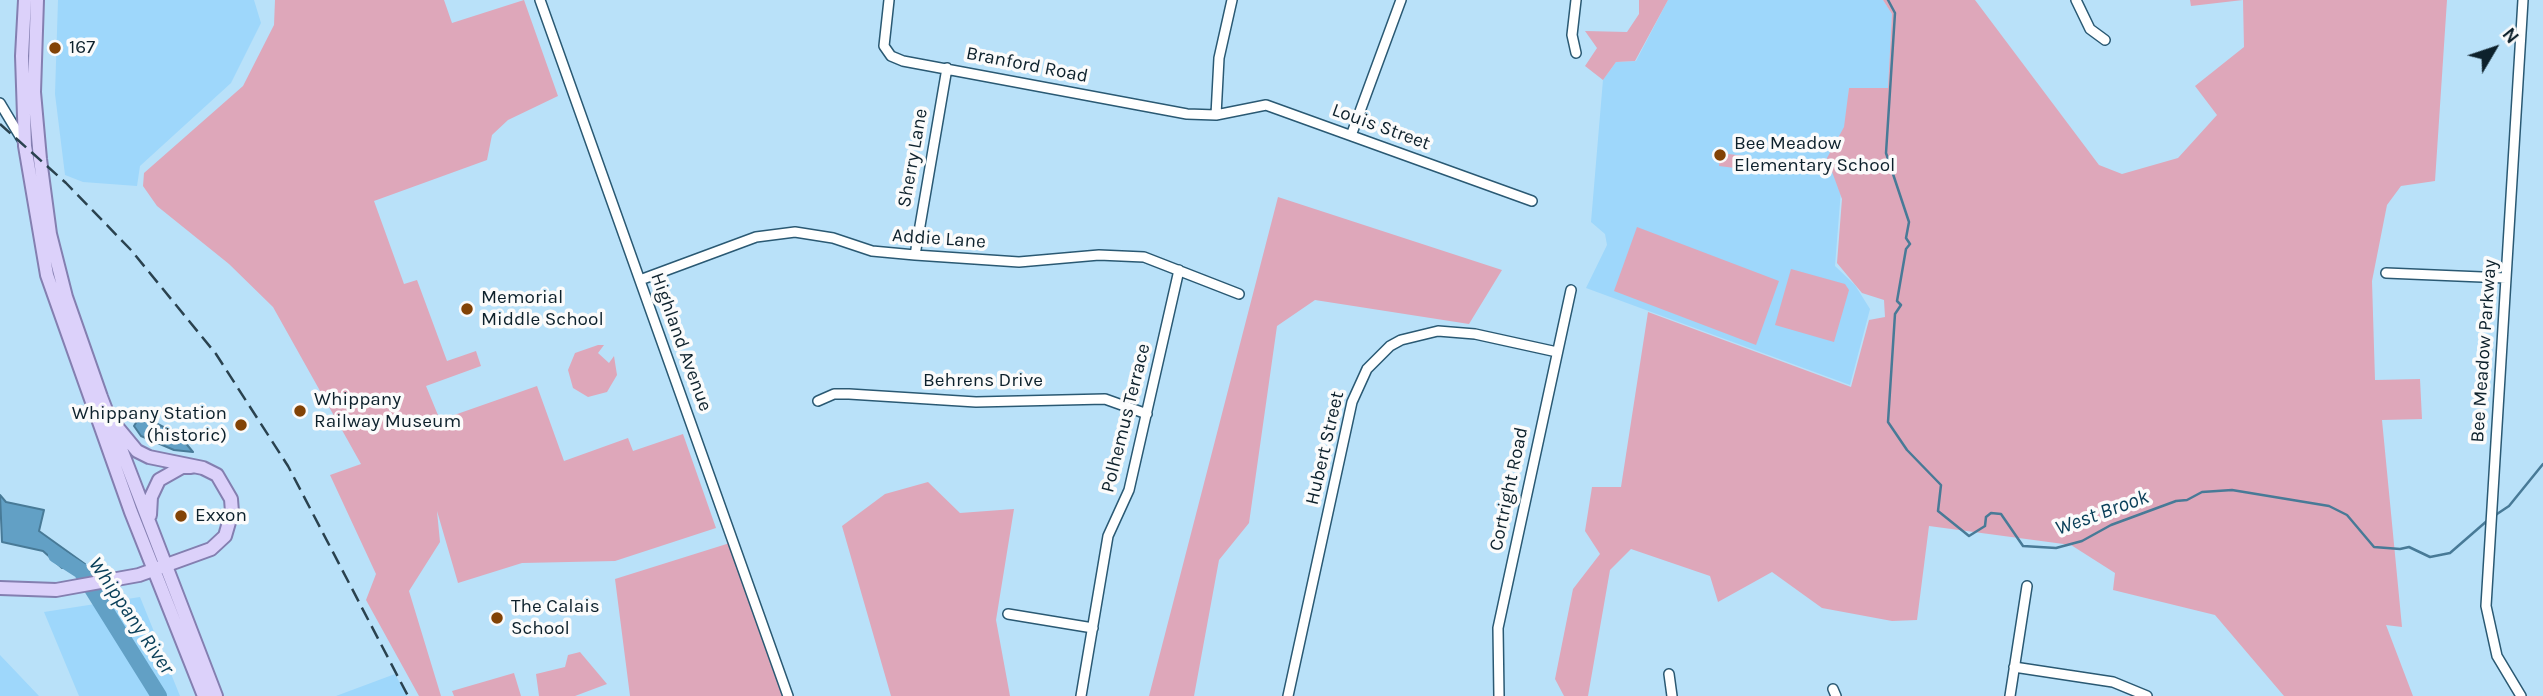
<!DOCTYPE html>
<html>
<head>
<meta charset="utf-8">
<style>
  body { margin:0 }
  #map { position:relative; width:2543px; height:696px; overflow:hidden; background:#b9e1f9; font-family:Karla,sans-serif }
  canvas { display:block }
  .north { position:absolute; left:2459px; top:14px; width:70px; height:70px; -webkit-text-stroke:5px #fbfbfb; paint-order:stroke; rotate:51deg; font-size:19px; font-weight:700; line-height:28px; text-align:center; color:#0d212c }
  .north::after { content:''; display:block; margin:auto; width:24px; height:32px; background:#0d212c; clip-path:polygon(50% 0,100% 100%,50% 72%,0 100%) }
</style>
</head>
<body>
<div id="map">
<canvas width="2543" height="696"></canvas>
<div class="north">N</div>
</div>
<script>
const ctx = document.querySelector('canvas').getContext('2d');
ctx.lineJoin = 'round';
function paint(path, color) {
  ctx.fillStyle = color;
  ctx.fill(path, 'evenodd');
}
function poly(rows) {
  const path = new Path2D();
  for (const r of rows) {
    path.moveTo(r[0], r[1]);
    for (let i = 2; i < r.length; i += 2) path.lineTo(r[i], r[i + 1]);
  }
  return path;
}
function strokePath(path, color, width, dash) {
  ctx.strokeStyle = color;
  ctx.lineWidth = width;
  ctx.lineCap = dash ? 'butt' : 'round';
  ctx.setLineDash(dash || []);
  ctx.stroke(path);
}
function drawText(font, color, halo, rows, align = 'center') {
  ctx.font = font + ' Karla,sans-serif';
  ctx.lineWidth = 7;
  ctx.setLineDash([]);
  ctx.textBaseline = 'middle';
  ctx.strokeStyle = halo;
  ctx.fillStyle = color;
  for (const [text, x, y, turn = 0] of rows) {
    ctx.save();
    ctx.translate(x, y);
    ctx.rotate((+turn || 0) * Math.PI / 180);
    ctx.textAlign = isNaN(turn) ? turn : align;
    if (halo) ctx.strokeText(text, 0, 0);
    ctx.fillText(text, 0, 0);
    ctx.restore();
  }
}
paint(poly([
  [58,0,254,0,261,23,231,83,140,166,137,186,83,182,65,175,55,94],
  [1668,0,1883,0,1892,14,1888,89,1849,88,1835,266,1855,285,1870,309,1850,385,1586,288,1607,245,1605,234,1591,222,1603,80,1616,62,1636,61],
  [140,597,180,696,79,696,44,612],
  [0,655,39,696,0,696],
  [395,674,407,696,336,696]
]), '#9ed7fb');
paint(poly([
  [275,0,444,0,452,23,524,0,558,96,508,120,492,135,487,160,374,201,404,284,417,280,447,361,476,351,481,366,426,386,440,420,537,386,564,461,628,438,633,451,683,434,716,528,615,561,522,563,458,583,437,511,440,542,409,591,441,696,419,696,366,600,376,574,330,475,361,464,273,307,229,264,157,206,143,186,144,173,243,86,274,25],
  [1639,0,1668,0,1635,61,1616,62,1603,80,1585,66,1597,48,1585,31,1627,32,1639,14],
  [1883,0,1975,0,2099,165,2122,174,2178,158,2217,115,2195,86,2244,47,2243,0,2191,6,2190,0,2447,0,2435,181,2401,186,2387,205,2372,281,2375,380,2420,379,2422,419,2382,420,2402,627,2386,625,2413,696,2284,696,2215,615,2113,590,2115,573,2071,545,1929,526,1917,620,1892,621,1822,608,1772,572,1718,602,1710,576,1631,549,1610,570,1588,696,1564,696,1555,679,1573,589,1600,554,1585,531,1592,487,1621,487,1648,312,1851,387,1869,320,1885,317,1884,300,1862,293,1837,263,1842,199,1827,158,1844,127,1849,88,1888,88,1892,14],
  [1720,153,1745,156,1743,169,1719,166],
  [1278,197,1502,270,1469,324,1315,300,1277,326,1249,523,1219,560,1194,696,1149,696],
  [1637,227,1779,281,1756,345,1614,291],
  [1791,269,1845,284,1849,290,1834,342,1775,325],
  [598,345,604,345,598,353,609,363,614,356,617,375,607,392,588,397,573,388,568,370,575,353],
  [928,482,960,513,1014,509,996,620,1010,696,891,696,842,526,885,494],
  [733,542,788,696,630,696,615,579],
  [580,652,607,684,575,696,539,696,536,674,565,667,568,655],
  [514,673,521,696,454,696,452,691]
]), '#dea7ba');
const water = poly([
  [139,418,146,418,179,435,193,452,174,450,141,436,134,426,139,418],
  [0,495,6,502,44,510,39,531,85,564,62,568,43,551,2,542,0,495]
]);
paint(water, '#62a0c5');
strokePath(water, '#487a97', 2);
strokePath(poly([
  [1888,0,1895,13,1886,153,1909,222,1906,238,1910,244,1906,249,1897,301,1901,305,1895,314,1888,422,1907,450,1941,485,1938,511,1969,536,1985,526,1986,517,1991,513,2001,514,2023,546,2056,548,2082,541,2111,525,2176,501,2187,500,2202,492,2232,490,2329,506,2347,515,2374,547,2400,549,2409,547,2430,557,2450,553,2488,520],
  [2494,516,2509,506,2543,464]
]), '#487a97', 2.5);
strokePath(poly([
  [56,555,81,571,159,696]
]), '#62a0c5', 16);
const minor = poly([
  [540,0,788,696],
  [889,0,884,46,891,56,903,61,1187,114,1216,115,1266,105,1532,201],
  [1576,0,1572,35,1576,53],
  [2076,0,2090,29,2105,40],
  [0,103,24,143],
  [1216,115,1219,58,1232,0],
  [1352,133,1401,0],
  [915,255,947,68],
  [2386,273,2506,278],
  [640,280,756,237,795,232,833,238,872,251,915,255,1019,262,1099,255,1144,257,1239,294],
  [818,401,834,394,849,394,976,402,1105,399,1147,414],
  [1008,614,1093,628],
  [2014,667,2113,682,2147,696],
  [1669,674,1672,696],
  [1833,689,1836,696],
  [1081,696,1108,536,1129,490,1179,270],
  [1288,696,1352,402,1367,369,1390,346,1401,340,1438,331,1475,334,1557,352],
  [1499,696,1498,628,1571,290],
  [2010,696,2027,586],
  [2521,696,2497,656,2486,606,2523,0]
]);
const major = poly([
  [25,0,22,56,25,146,47,275,131,512,204,696],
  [37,0,34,92,40,159,50,234,66,297,101,397,216,696],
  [150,515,151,497,159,480,182,467,191,467],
  [0,588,56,590,139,575,211,549,225,536,232,512,231,499,217,475,203,468,149,457,137,451,118,428]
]);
strokePath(minor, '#2a5973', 12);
strokePath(major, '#847fb0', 16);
strokePath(minor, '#fff', 9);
strokePath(major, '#dcd1fa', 12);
strokePath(poly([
  [0,124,66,183,131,250,216,354,288,466,408,696]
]), '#2a424f', 2.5, [14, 7]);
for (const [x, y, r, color] of [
  [55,48,7,"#824306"],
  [1720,155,7,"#824306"],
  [467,309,7,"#824306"],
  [300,411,7,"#824306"],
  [241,425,7,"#824306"],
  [181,516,7,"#824306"],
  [497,618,7,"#824306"]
]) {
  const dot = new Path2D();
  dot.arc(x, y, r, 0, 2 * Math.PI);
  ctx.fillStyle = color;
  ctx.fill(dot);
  strokePath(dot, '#fbfbfb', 2.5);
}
drawText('19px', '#0d212c', '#fbfbfb', [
  ["167",69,48],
  ["Bee Meadow",1734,144],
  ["Elementary School",1734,166],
  ["Memorial",481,298],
  ["Middle School",481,320],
  ["Whippany",314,400],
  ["Railway Museum",314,422],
  ["Whippany Station",227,414,"right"],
  ["(historic)",227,436,"right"],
  ["Exxon",195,516],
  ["The Calais",511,607],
  ["School",511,629]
], 'left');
drawText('19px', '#0d212c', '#fbfbfb', [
  ["Branford Road",1027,65,11],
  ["Louis Street",1381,127,20],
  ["Sherry Lane",913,158,-80],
  ["Addie Lane",939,239,4],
  ["Highland Avenue",681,342,70],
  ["Bee Meadow Parkway",2484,351,-86],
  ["Behrens Drive",983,381],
  ["Polhemus Terrace",1126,418,-76],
  ["Hubert Street",1325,448,-77],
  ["Cortright Road",1509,489,-78]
]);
drawText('italic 21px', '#083e58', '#fbfbfb', [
  ["West Brook",2102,513,-20],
  ["Whippany River",131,616,56]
]);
</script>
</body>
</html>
